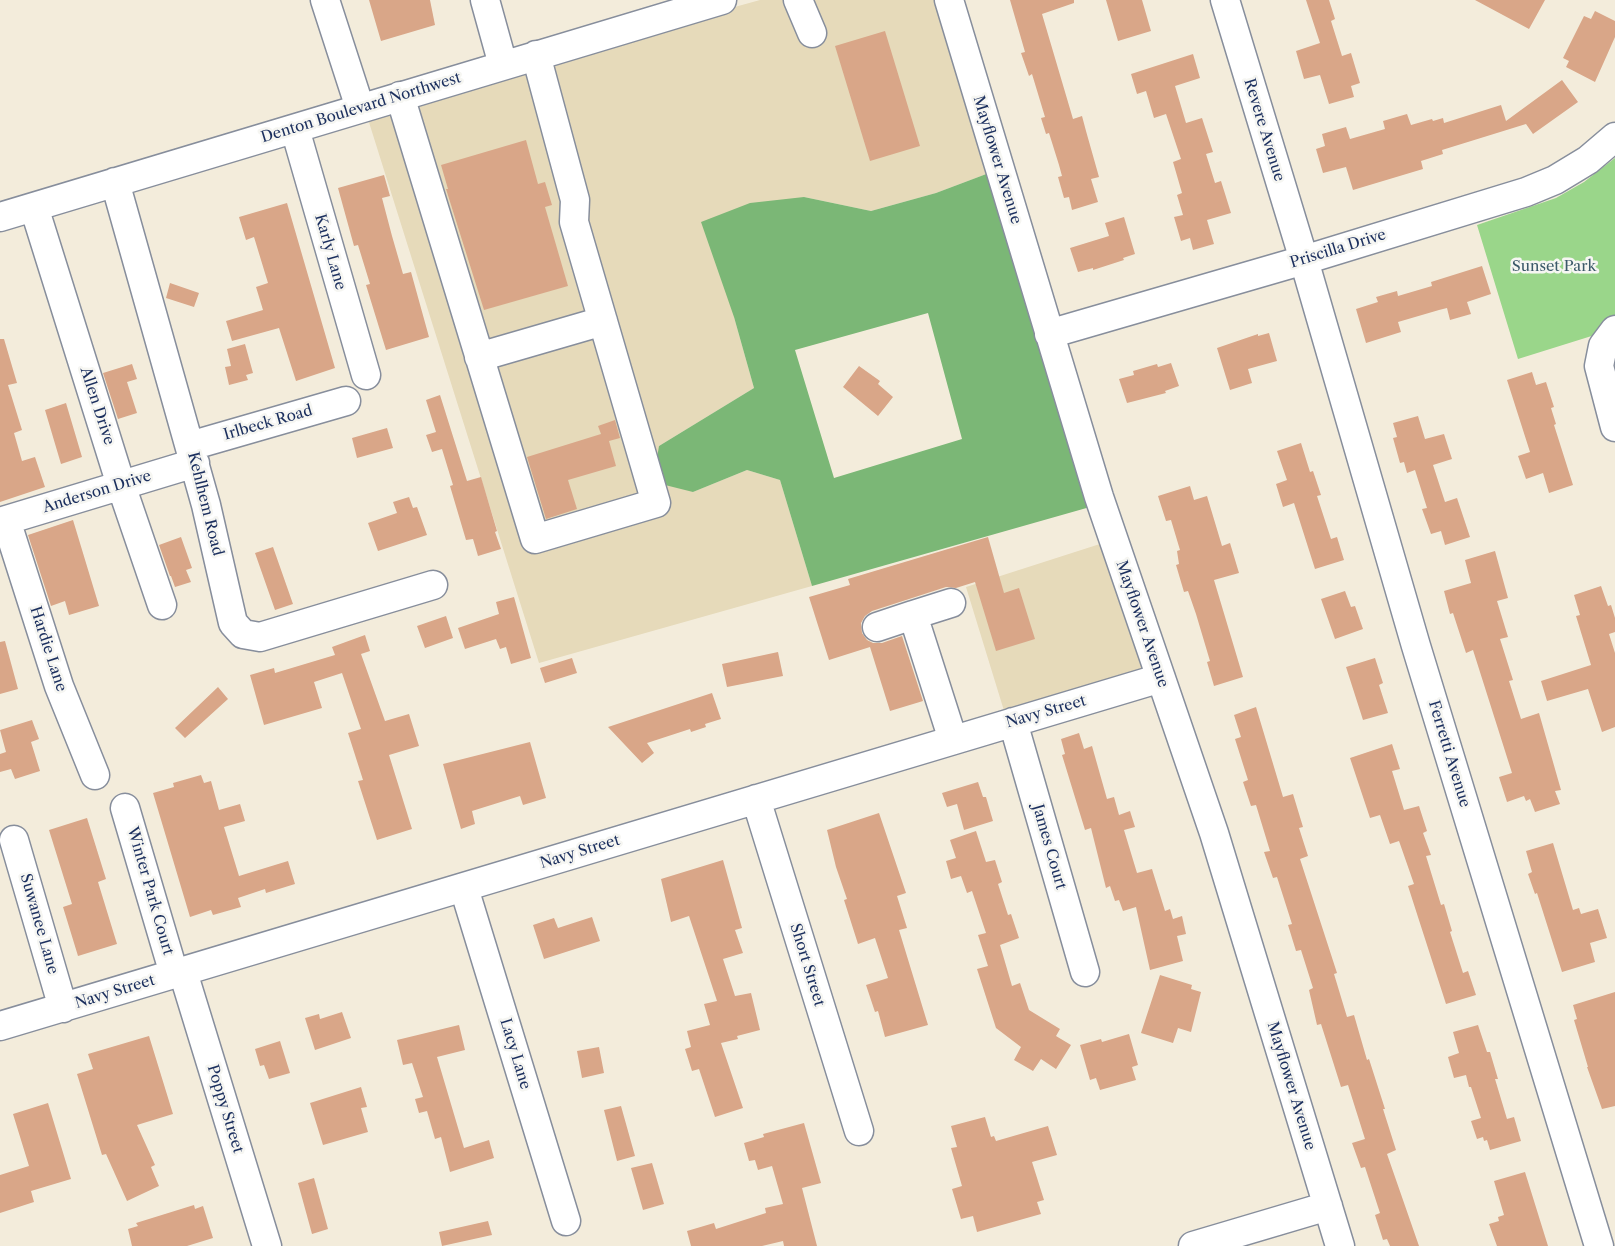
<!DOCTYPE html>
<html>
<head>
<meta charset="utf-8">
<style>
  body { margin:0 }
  canvas { display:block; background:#f3ecdb }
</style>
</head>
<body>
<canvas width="1615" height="1246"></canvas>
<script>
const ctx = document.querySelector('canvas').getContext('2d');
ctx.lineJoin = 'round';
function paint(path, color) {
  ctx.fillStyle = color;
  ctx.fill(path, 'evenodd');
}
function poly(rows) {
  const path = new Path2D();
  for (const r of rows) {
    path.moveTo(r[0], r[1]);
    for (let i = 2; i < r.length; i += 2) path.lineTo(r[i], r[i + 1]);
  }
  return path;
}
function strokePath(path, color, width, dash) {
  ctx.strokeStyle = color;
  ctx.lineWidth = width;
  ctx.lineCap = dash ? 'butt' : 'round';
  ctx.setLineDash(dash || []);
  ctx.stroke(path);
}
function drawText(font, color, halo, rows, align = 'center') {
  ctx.font = font + ' "Libre Caslon Text",serif';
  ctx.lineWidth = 5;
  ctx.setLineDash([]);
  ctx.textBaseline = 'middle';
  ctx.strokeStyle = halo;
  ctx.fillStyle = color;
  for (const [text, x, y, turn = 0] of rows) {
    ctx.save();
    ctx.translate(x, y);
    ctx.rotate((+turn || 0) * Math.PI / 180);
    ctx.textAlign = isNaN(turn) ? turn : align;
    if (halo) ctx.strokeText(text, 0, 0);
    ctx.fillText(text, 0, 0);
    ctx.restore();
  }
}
paint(poly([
  [760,0,938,0,989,173,936,193,871,211,804,197,734,317,754,388,659,446,693,492,747,470,780,480,812,586,539,663,367,116,641,33],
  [1103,543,1147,672,1005,714,966,587]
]), '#e6daba');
paint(poly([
  [1615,158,1615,315,1602,326,1598,334,1518,359,1477,225,1556,198,1584,182]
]), '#9ad68a');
paint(poly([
  [989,173,1090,507,812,586,780,480,747,470,693,492,653,482,659,446,754,388,734,317,701,222,750,203,804,197,871,211,936,193],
  [928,313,962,439,834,478,795,350]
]), '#7bb776');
paint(poly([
  [369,0,430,0,435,25,381,41],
  [1010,0,1074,0,1074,3,1042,14,1073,119,1082,116,1086,131,1099,177,1091,179,1098,202,1072,210,1069,197,1064,198,1058,177,1062,176,1059,165,1049,133,1046,134,1041,118,1045,117,1032,74,1029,76,1021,53,1025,52],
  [1106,0,1142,0,1151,31,1118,41],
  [1306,0,1329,0,1335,19,1331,21,1342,56,1351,53,1360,83,1351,86,1354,97,1329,104,1320,75,1304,79,1296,51,1320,43],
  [1475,0,1545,0,1529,29],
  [1595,11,1615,21,1615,37,1595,82,1566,67,1569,61,1563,58,1584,16,1591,19],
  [885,31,920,146,870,161,835,46],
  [1193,54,1200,78,1175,86,1186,123,1202,118,1213,152,1206,154,1215,183,1221,181,1231,213,1207,220,1214,244,1193,250,1190,238,1181,241,1174,217,1183,215,1177,195,1182,193,1173,162,1181,159,1166,114,1154,118,1146,91,1137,94,1131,74],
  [1562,80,1578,102,1533,134,1526,124,1442,150,1443,154,1421,161,1423,169,1353,190,1346,167,1323,173,1316,149,1325,146,1322,134,1346,127,1350,139,1385,129,1383,121,1407,114,1411,125,1432,119,1433,121,1443,118,1444,123,1501,105,1506,121],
  [526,140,538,184,545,182,552,205,545,207,568,286,484,310,446,189,448,189,441,165],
  [384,175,390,196,382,198,392,236,403,274,411,272,429,337,386,350,366,285,370,284,358,245,354,246,338,188],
  [287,203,335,368,296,381,279,328,232,341,226,321,263,310,256,287,268,283,254,237,246,240,239,217],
  [1124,217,1135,254,1123,258,1124,260,1093,270,1093,268,1078,272,1070,248,1109,236,1105,223],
  [1482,266,1491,294,1467,302,1471,314,1450,320,1447,308,1439,310,1398,322,1401,332,1366,343,1356,309,1378,302,1376,297,1397,291,1398,296,1432,286,1431,282],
  [170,283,199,293,194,307,166,298],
  [1269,333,1277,361,1248,369,1252,383,1230,390,1217,348,1258,334,1258,336],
  [0,339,4,339,17,383,8,385,22,430,14,433,22,461,35,457,45,487,0,502],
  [245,344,253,373,246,375,248,380,229,385,225,367,231,366,227,349],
  [1171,363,1179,386,1165,391,1166,393,1127,403,1119,379,1134,375,1133,371,1157,364,1158,367],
  [132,364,137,379,127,382,137,413,118,419,103,373],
  [859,366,880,381,878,384,893,397,878,416,843,387],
  [1532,372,1536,385,1546,382,1554,407,1551,408,1556,424,1554,425,1573,485,1549,493,1543,473,1526,479,1518,456,1530,452,1507,380],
  [440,395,467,481,481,477,497,531,495,532,501,549,478,556,473,539,466,540,450,486,453,485,442,449,432,452,426,435,436,432,426,400],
  [66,403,82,457,61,464,45,410],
  [1418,416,1425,439,1444,434,1452,459,1433,465,1445,502,1457,498,1470,537,1445,545,1441,531,1431,534,1422,509,1427,508,1415,470,1407,473,1404,462,1400,463,1393,438,1397,437,1393,423],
  [615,420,620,438,609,441,616,466,568,480,577,509,546,519,527,457,601,434,598,426],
  [387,428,393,448,357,458,352,438],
  [1301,443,1310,472,1313,471,1321,495,1317,496,1331,539,1337,537,1344,560,1315,569,1294,503,1283,507,1276,484,1287,480,1277,451],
  [1190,486,1194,500,1207,496,1222,546,1230,543,1239,573,1214,580,1243,677,1214,686,1207,662,1210,661,1196,614,1188,591,1184,592,1176,565,1179,564,1177,551,1180,550,1171,520,1166,521,1158,496],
  [409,497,413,508,417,507,427,535,378,551,368,523,397,513,393,502],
  [73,520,99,606,69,615,65,601,51,606,28,535],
  [181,537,192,568,186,570,191,582,175,587,171,576,170,576,159,545],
  [988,537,1004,593,1019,588,1035,639,996,651,975,582,956,588,946,587,872,611,865,616,861,623,862,633,867,640,873,643,882,643,902,636,923,701,890,711,870,647,829,660,809,597,850,585,848,579],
  [273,547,293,604,275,610,255,553],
  [1495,551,1508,598,1497,601,1508,637,1500,639,1513,680,1509,681,1521,719,1539,713,1561,790,1555,791,1560,804,1535,812,1530,799,1526,801,1524,796,1507,802,1499,777,1512,773,1473,650,1466,653,1453,613,1450,614,1444,591,1471,583,1465,560],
  [1601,586,1608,606,1611,605,1615,618,1615,632,1609,634,1615,653,1615,727,1602,732,1588,689,1547,701,1541,681,1591,665,1576,616,1580,615,1574,595],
  [1345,591,1351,607,1355,606,1363,629,1335,639,1321,599],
  [514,597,531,658,511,664,506,647,500,649,496,639,465,649,458,628,499,614,496,602],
  [446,616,453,638,425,648,417,626],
  [365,635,370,651,361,654,385,721,409,714,419,746,389,755,412,829,377,840,358,781,363,780,348,733,361,729,342,673,314,682,322,708,264,725,250,675,274,668,275,673,335,655,332,647],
  [5,641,18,689,0,694,0,642],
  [778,652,783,676,727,687,722,664],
  [572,658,577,673,545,683,540,668],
  [1375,658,1383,683,1379,685,1388,713,1363,720,1346,667],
  [218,687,228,699,185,738,175,728],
  [712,693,721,719,705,724,706,727,691,732,690,729,647,743,654,753,642,763,608,727],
  [1256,707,1283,797,1293,794,1303,827,1299,828,1308,856,1300,859,1337,973,1334,974,1347,1017,1354,1015,1367,1060,1369,1059,1385,1109,1383,1109,1396,1150,1387,1154,1419,1246,1390,1246,1387,1239,1383,1240,1375,1215,1380,1213,1365,1167,1361,1168,1352,1143,1365,1139,1348,1085,1341,1087,1321,1024,1317,1025,1309,990,1313,988,1301,950,1296,951,1288,925,1292,924,1277,877,1273,878,1264,852,1270,851,1256,805,1251,806,1243,782,1248,780,1235,739,1241,737,1234,715],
  [32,720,39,739,31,742,40,771,15,779,11,769,0,772,0,754,6,752,0,730],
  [1079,733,1084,749,1092,746,1107,799,1114,797,1119,815,1130,811,1135,827,1124,830,1137,873,1152,869,1165,911,1170,909,1173,919,1182,916,1186,934,1177,936,1183,961,1150,970,1136,907,1123,911,1119,900,1115,901,1110,886,1106,888,1091,828,1085,830,1062,755,1065,754,1061,739],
  [530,742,546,798,523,805,520,796,472,811,475,824,461,829,443,764],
  [1392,744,1400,769,1392,771,1404,810,1419,806,1427,831,1423,833,1431,855,1426,856,1441,905,1444,904,1452,931,1450,932,1463,973,1468,971,1476,995,1446,1004,1408,886,1414,884,1399,841,1390,844,1380,815,1370,818,1350,758],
  [201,775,204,783,211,781,219,810,240,804,245,821,224,827,239,876,288,861,295,884,266,893,265,889,238,898,241,907,213,915,211,910,190,917,153,793,174,787,173,783],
  [978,782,983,797,986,797,993,821,964,830,957,804,947,807,942,793],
  [879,813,906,893,897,896,907,928,899,930,928,1025,885,1037,878,1011,875,1012,866,985,888,978,875,938,858,944,844,900,847,899,836,867,827,830],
  [87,818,106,879,98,882,117,944,78,956,63,907,72,904,49,830],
  [976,831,986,862,995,860,1002,882,998,884,1008,915,1011,914,1019,938,1000,945,1012,986,1020,983,1029,1010,1060,1029,1056,1036,1071,1045,1056,1069,1041,1059,1033,1071,1014,1060,1021,1047,996,1028,977,969,988,966,978,935,986,933,972,891,967,893,961,876,951,879,946,861,956,858,950,840],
  [1553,843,1573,910,1579,908,1581,914,1598,909,1607,938,1590,943,1595,962,1562,972,1537,893,1535,894,1528,874,1532,872,1526,851],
  [723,860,742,928,735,930,743,953,723,959,735,996,751,993,760,1030,737,1036,738,1039,721,1043,743,1108,715,1117,699,1069,692,1071,685,1049,691,1047,687,1031,710,1025,704,1004,717,1001,689,916,671,922,661,879],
  [592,917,600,941,544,959,533,925,554,918,558,928],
  [1160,975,1192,985,1191,989,1201,992,1191,1032,1178,1028,1173,1043,1141,1033],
  [1615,992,1615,1106,1602,1109,1587,1067,1588,1067,1574,1020,1577,1019,1573,1005],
  [342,1012,351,1038,315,1050,305,1018,319,1014,320,1019],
  [459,1025,465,1050,437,1057,464,1148,489,1140,494,1158,450,1172,441,1137,435,1139,427,1111,419,1113,415,1099,423,1097,412,1063,403,1065,397,1040],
  [1478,1025,1487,1052,1490,1052,1498,1079,1495,1079,1507,1119,1514,1117,1521,1141,1490,1150,1487,1140,1484,1141,1483,1137,1477,1139,1471,1121,1481,1118,1471,1087,1469,1087,1466,1075,1454,1078,1448,1057,1459,1053,1453,1032],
  [1129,1034,1138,1065,1132,1067,1136,1080,1100,1090,1096,1078,1090,1080,1080,1045,1101,1039,1102,1042],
  [149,1036,173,1114,137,1125,155,1165,151,1167,159,1186,127,1201,106,1154,102,1155,77,1074,93,1069,88,1054],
  [280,1041,290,1073,269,1079,264,1065,260,1066,255,1049],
  [599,1047,604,1073,582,1078,577,1051],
  [361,1087,367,1107,361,1108,368,1132,323,1145,310,1103],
  [48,1103,71,1179,31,1191,34,1202,0,1213,0,1175,29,1166,13,1114],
  [621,1106,635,1156,617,1161,604,1110],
  [985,1117,991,1137,994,1136,996,1141,1048,1126,1057,1155,1032,1162,1044,1200,1037,1202,1041,1214,977,1232,973,1216,961,1219,952,1189,962,1186,951,1148,957,1147,951,1126],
  [804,1123,821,1183,802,1188,817,1246,784,1246,783,1241,762,1246,691,1246,687,1231,714,1223,716,1229,766,1213,765,1208,783,1204,772,1166,758,1170,755,1160,749,1161,744,1143,764,1137,763,1134],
  [652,1163,664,1204,643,1210,631,1168],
  [1525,1172,1548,1246,1497,1246,1489,1224,1499,1221,1498,1217,1504,1215,1494,1181],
  [314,1178,328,1229,312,1234,298,1183],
  [194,1205,195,1209,203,1206,213,1238,187,1246,132,1246,128,1229,138,1226,136,1223],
  [488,1221,492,1235,442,1246,439,1232]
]), '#d9a688');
const minor = poly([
  [325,0,360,108],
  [485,0,503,65],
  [798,0,812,33],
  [949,0,1099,497,1214,833,1340,1246],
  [1225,0,1304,260,1416,646,1599,1246],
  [400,96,535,539,656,503,574,222,575,200,536,55],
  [295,129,366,375],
  [115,182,206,505,233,623,243,634,260,637,433,585],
  [34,207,121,485,162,605],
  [0,217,722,0],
  [1615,330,1603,346,1599,366,1615,427],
  [1049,334,1304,260,1526,192,1555,180,1588,160,1615,137],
  [479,357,603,321],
  [190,446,346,401],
  [6,520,59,686,95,775],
  [0,522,195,463],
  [951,603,913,615,953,740],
  [877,627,913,615],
  [1013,722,1085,972],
  [756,799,859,1131],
  [125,808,174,974],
  [14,840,63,1008],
  [464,888,566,1221],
  [183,972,267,1246],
  [0,1026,1161,678],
  [1193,1246,1328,1206]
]);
strokePath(minor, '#878e9c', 31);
strokePath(minor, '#fff', 28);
drawText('15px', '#1b2f5e', '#f6f6f2', [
  ["Denton Boulevard Northwest",361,108,-17],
  ["Revere Avenue",1264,130,73],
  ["Mayflower Avenue",997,160,73],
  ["Priscilla Drive",1338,249,-17],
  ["Karly Lane",330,252,74],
  ["Allen Drive",97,406,72],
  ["Irlbeck Road",268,423,-16],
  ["Anderson Drive",97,492,-17],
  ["Kehlhem Road",205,504,76],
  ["Mayflower Avenue",1142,624,71],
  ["Hardie Lane",48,649,72],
  ["Navy Street",1046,712,-16],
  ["Ferretti Avenue",1449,754,73],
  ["James Court",1049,847,74],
  ["Navy Street",580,852,-17],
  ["Winter Park Court",150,891,74],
  ["Suwanee Lane",39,924,74],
  ["Short Street",807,965,73],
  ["Navy Street",115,992,-17],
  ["Lacy Lane",515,1054,73],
  ["Mayflower Avenue",1291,1086,73],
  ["Poppy Street",225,1109,73]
]);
drawText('15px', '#3b5969', '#f6f6f2', [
  ["Sunset Park",1554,267]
]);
</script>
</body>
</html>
